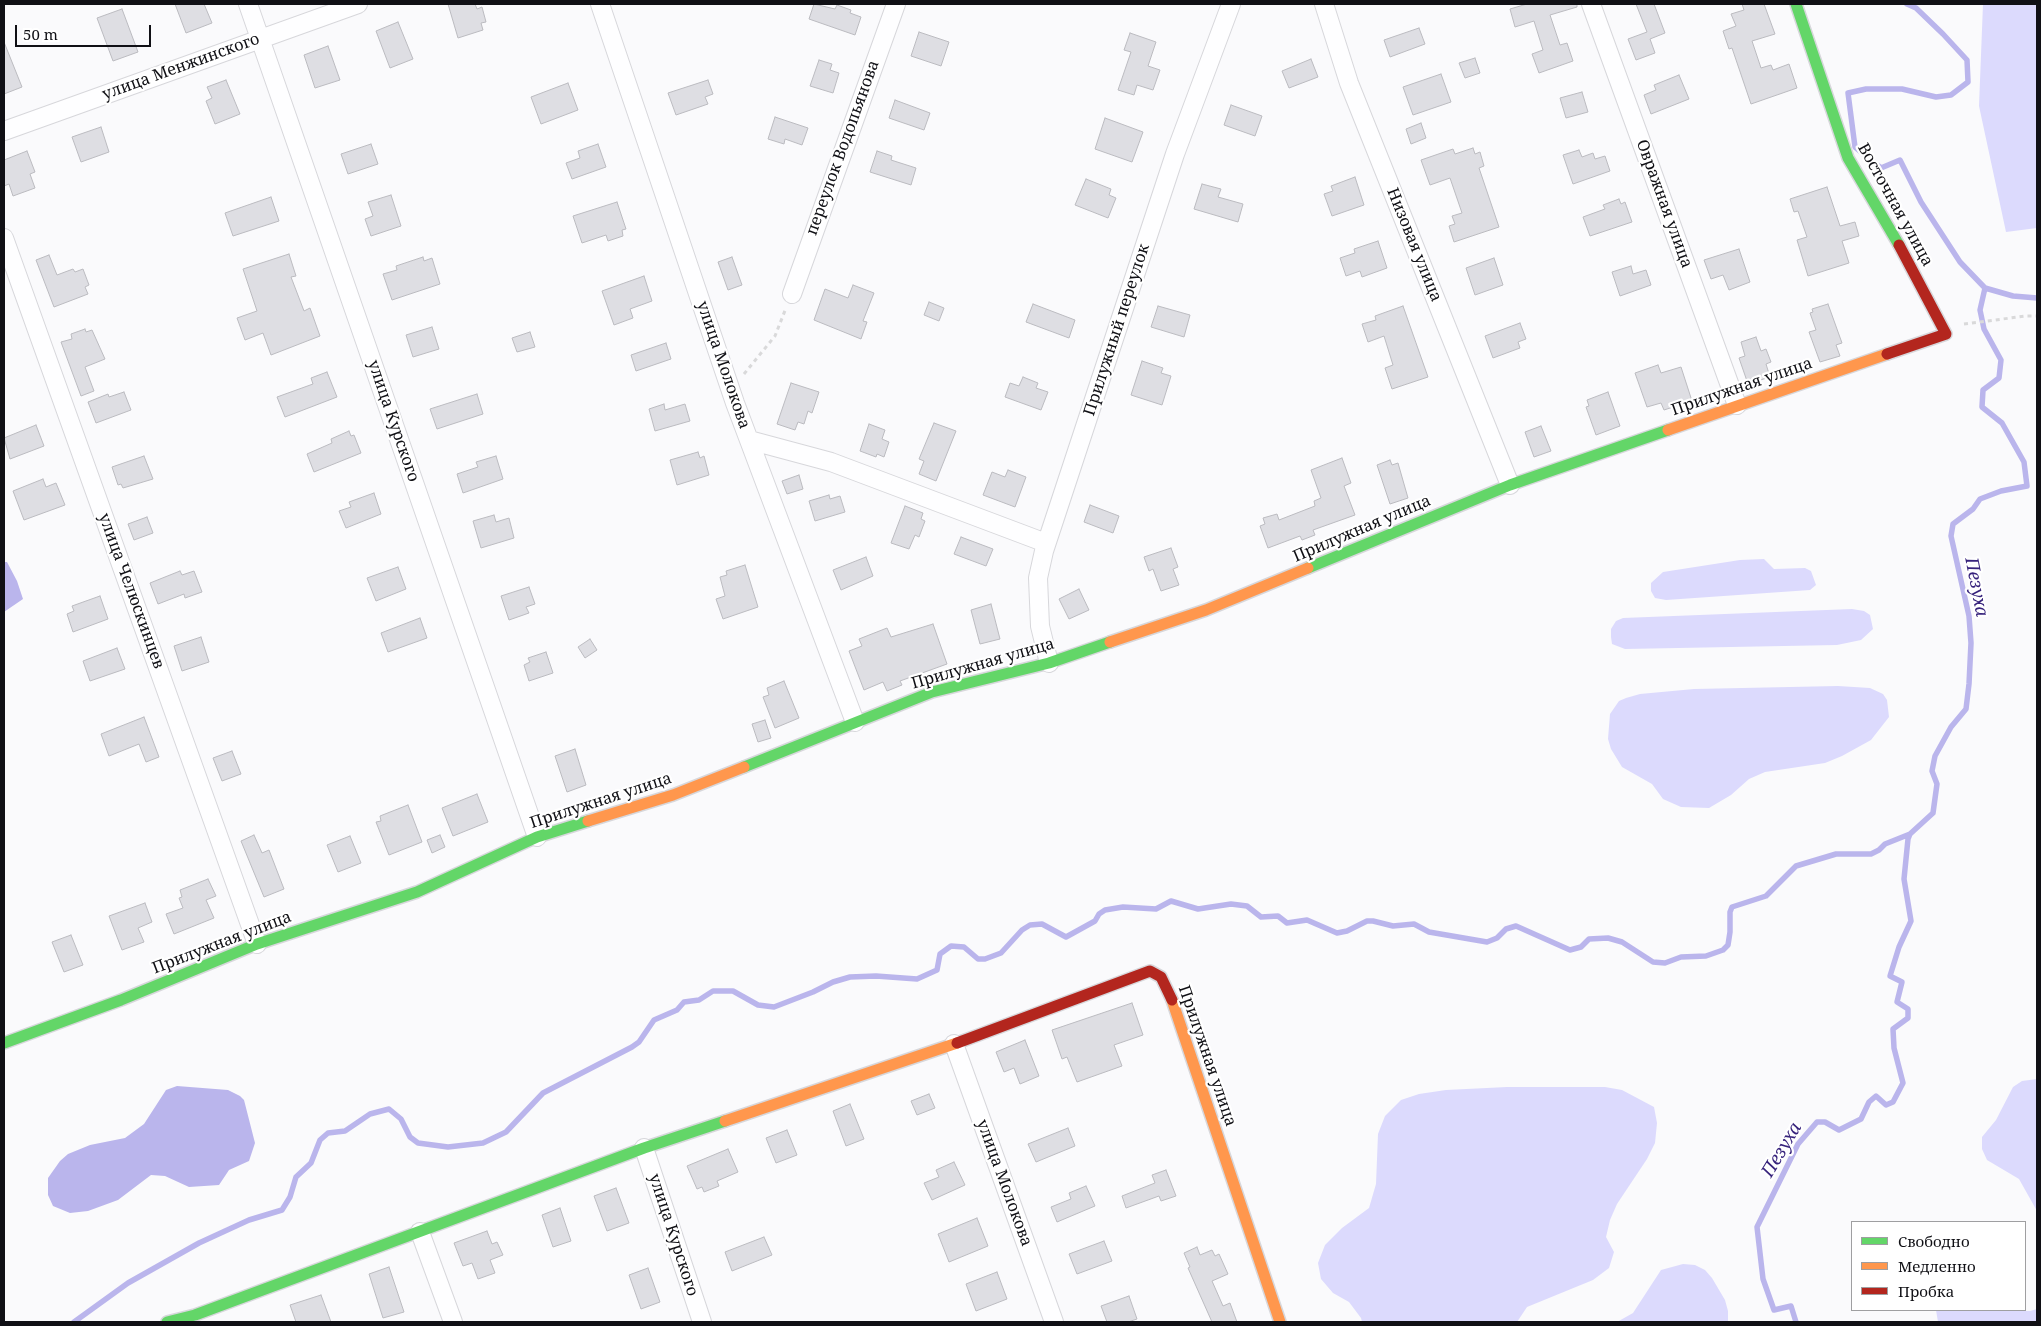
<!DOCTYPE html>
<html>
<head>
<meta charset="utf-8">
<style>
  body { margin:0 }
  #map { position:relative; width:2041px; height:1326px; overflow:hidden; background:#fafafc; font-family:"Noto Serif",serif }
  canvas { display:block }
  .frame { position:absolute; inset:0; border:5px solid #101015; pointer-events:none }
  .legend { position:absolute; left:1851px; top:1221px; width:175px; height:90px; box-sizing:border-box; background:#fff; border:1px solid #9f9fa1; margin:0; padding:6px 9px; list-style:none; font-size:15px; color:#101015 }
  .legend li { display:flex; align-items:center; gap:10px; height:25px }
  .legend b { width:25px; border:1px solid #9f9fa1 }
  .scale { position:absolute; left:15px; top:25px; width:136px; height:22px; box-sizing:border-box; border:2px solid #101015; border-top:0; padding-left:6px; font-size:15px; line-height:18px; white-space:nowrap; color:#101015; -webkit-text-stroke:4px #fff; paint-order:stroke }
</style>
</head>
<body>
<div id="map">
<canvas width="2041" height="1326"></canvas>
<div class="frame"></div>
<ul class="legend">
<li><b style="height:6px;background:#63d668"></b>Свободно</li>
<li><b style="height:6px;background:#ff974d"></b>Медленно</li>
<li><b style="height:6px;background:#b3261e"></b>Пробка</li>
</ul>
<div class="scale">50 m</div>
</div>
<script>
const ctx = document.querySelector('canvas').getContext('2d');
ctx.lineJoin = 'round';
function paint(path, color) {
  ctx.fillStyle = color;
  ctx.fill(path, 'evenodd');
}
function poly(rows) {
  const path = new Path2D();
  for (const r of rows) {
    path.moveTo(r[0], r[1]);
    for (let i = 2; i < r.length; i += 2) path.lineTo(r[i], r[i + 1]);
  }
  return path;
}
function strokePath(path, color, width, dash) {
  ctx.strokeStyle = color;
  ctx.lineWidth = width;
  ctx.lineCap = dash ? 'butt' : 'round';
  ctx.setLineDash(dash || []);
  ctx.stroke(path);
}
function drawText(font, color, halo, rows, align = 'center') {
  ctx.font = font + ' "Noto Serif",serif';
  ctx.lineWidth = 4.5;
  ctx.setLineDash([]);
  ctx.textBaseline = 'middle';
  ctx.strokeStyle = halo;
  ctx.fillStyle = color;
  for (const [text, x, y, turn = 0] of rows) {
    ctx.save();
    ctx.translate(x, y);
    ctx.rotate((+turn || 0) * Math.PI / 180);
    ctx.textAlign = isNaN(turn) ? turn : align;
    if (halo) ctx.strokeText(text, 0, 0);
    ctx.fillText(text, 0, 0);
    ctx.restore();
  }
}
paint(poly([
  [1983,4,2037,4,2037,228,2006,232,1979,106],
  [1764,559,1774,569,1805,568,1811,571,1816,585,1810,590,1666,600,1655,598,1651,591,1651,583,1663,572,1740,560],
  [1852,609,1864,611,1870,615,1873,629,1861,640,1837,645,1625,649,1612,644,1611,637,1611,629,1616,621,1623,618],
  [1838,686,1870,688,1883,694,1887,700,1889,717,1871,740,1842,756,1825,763,1765,772,1749,779,1731,795,1709,808,1681,807,1663,799,1652,784,1622,767,1611,749,1608,739,1610,714,1619,701,1626,698,1640,694,1694,689],
  [2037,1079,2037,1211,2019,1179,1987,1160,1982,1149,1982,1137,1996,1120,2013,1087,2022,1081],
  [1507,1087,1605,1087,1622,1090,1654,1107,1657,1123,1655,1143,1647,1159,1617,1204,1610,1220,1606,1237,1614,1252,1609,1268,1593,1280,1527,1307,1517,1322,1362,1322,1361,1318,1349,1302,1333,1293,1321,1279,1318,1263,1325,1245,1342,1228,1369,1208,1376,1184,1378,1134,1385,1116,1401,1100,1419,1094,1446,1090],
  [1683,1264,1695,1265,1705,1270,1712,1278,1725,1300,1728,1311,1728,1322,1617,1322,1633,1313,1661,1270],
  [2037,1309,2037,1322,1938,1322,1936,1310,2030,1311]
]), '#dcdafd');
paint(poly([
  [4,562,7,562,17,581,23,599,4,612],
  [177,1086,228,1090,240,1096,244,1100,255,1143,249,1161,229,1170,219,1185,189,1187,165,1176,151,1175,118,1200,88,1211,70,1213,53,1206,48,1195,48,1178,60,1161,68,1154,90,1145,125,1138,144,1124,166,1090]
]), '#bab5ec');
strokePath(poly([
  [1985,288,2013,296,2037,298],
  [74,1322,128,1283,199,1243,249,1220,282,1210,290,1197,296,1177,311,1163,320,1140,328,1133,345,1131,370,1114,389,1109,401,1119,410,1137,418,1143,448,1147,483,1143,506,1132,543,1093,632,1047,639,1042,654,1020,677,1010,684,1002,699,1000,713,991,733,991,758,1005,774,1007,813,992,833,982,850,977,876,976,917,979,937,970,940,954,951,946,964,947,978,959,985,959,1001,953,1022,930,1030,925,1042,924,1066,937,1095,921,1099,914,1105,910,1123,907,1156,909,1171,901,1198,909,1231,904,1247,906,1261,917,1278,916,1287,923,1307,920,1337,933,1347,931,1367,921,1373,921,1393,926,1414,924,1429,932,1487,942,1497,938,1506,929,1516,926,1570,950,1581,947,1589,939,1608,938,1622,942,1653,962,1665,963,1681,957,1706,956,1723,950,1728,945,1730,932,1730,912,1732,907,1766,896,1796,866,1836,854,1871,854,1879,850,1885,844,1910,834],
  [1796,1322,1791,1306,1774,1310,1763,1279,1757,1227,1798,1144,1817,1122,1825,1122,1839,1130,1861,1119,1869,1102,1876,1096,1886,1105,1893,1102,1903,1083,1894,1048,1893,1029,1908,1018,1908,1009,1897,1002,1902,982,1890,976,1899,947,1911,921,1904,879,1908,839,1910,834,1933,813,1937,784,1932,771,1935,756,1951,727,1966,709,1969,684,1971,643,1969,616,1951,536,1953,524,1973,509,1980,499,2001,491,2027,486,2024,462,2002,423,1982,407,1983,390,1999,378,2001,360,1984,329,1980,310,1985,288,1960,262,1921,202,1900,160,1881,168,1855,147,1848,93,1866,89,1902,89,1936,97,1951,95,1968,82,1967,60,1943,34,1916,8,1907,4]
]), '#bab5ec', 5.5);
const building = poly([
  [175,4,204,4,212,23,186,33,175,4],
  [448,4,475,4,477,9,482,7,486,22,481,23,483,30,458,38,448,4],
  [814,4,835,9,837,5,851,10,850,13,861,17,855,35,809,19,814,4],
  [1527,4,1577,4,1577,7,1550,15,1560,45,1567,43,1573,61,1539,73,1532,54,1543,50,1534,21,1515,27,1510,9,1527,4],
  [1636,4,1654,4,1665,33,1650,39,1655,53,1636,60,1628,39,1647,32,1636,4],
  [1742,4,1764,4,1775,34,1752,41,1761,68,1771,65,1773,70,1789,64,1797,88,1751,104,1732,48,1729,49,1723,31,1736,26,1731,14,1744,10,1742,4],
  [122,9,138,52,113,61,97,18,122,9],
  [398,22,413,59,390,68,376,31,398,22],
  [1419,28,1425,44,1390,57,1384,40,1419,28],
  [919,32,949,42,941,66,911,56,919,32],
  [1130,33,1156,42,1148,66,1160,70,1153,90,1137,85,1134,95,1118,90,1131,52,1124,50,1130,33],
  [4,42,22,87,4,94,4,42],
  [328,46,340,80,315,88,304,55,328,46],
  [1475,58,1480,73,1465,78,1459,63,1475,58],
  [1311,59,1318,77,1289,88,1282,71,1311,59],
  [819,60,832,64,830,70,839,73,833,93,810,86,819,60],
  [1441,74,1451,102,1413,115,1403,87,1441,74],
  [1679,75,1689,99,1651,114,1644,95,1656,90,1654,85,1679,75],
  [226,80,240,114,215,124,206,101,212,98,207,87,226,80],
  [708,80,713,94,705,97,708,104,676,115,668,93,708,80],
  [568,83,578,110,541,124,531,97,568,83],
  [1582,92,1588,112,1566,118,1560,98,1582,92],
  [895,100,930,113,924,130,889,118,895,100],
  [1231,105,1262,116,1255,136,1224,125,1231,105],
  [775,117,808,128,802,145,785,139,784,144,768,139,775,117],
  [1105,118,1143,132,1132,162,1095,149,1105,118],
  [1421,123,1426,138,1411,144,1406,129,1421,123],
  [101,127,109,152,81,162,72,137,101,127],
  [371,144,378,164,348,174,341,154,371,144],
  [598,144,606,167,572,179,566,163,580,158,578,151,598,144],
  [1473,148,1475,154,1480,152,1484,166,1479,168,1499,227,1454,242,1449,226,1455,224,1452,216,1462,213,1450,178,1430,185,1421,160,1453,149,1455,154,1473,148],
  [1579,150,1582,157,1593,153,1595,159,1605,156,1610,171,1573,184,1563,155,1579,150],
  [27,151,35,172,30,174,35,188,13,196,9,184,4,186,4,160,27,151],
  [877,151,892,156,891,160,916,168,911,185,870,172,877,151],
  [1355,177,1364,205,1332,216,1324,194,1333,191,1331,186,1355,177],
  [1086,179,1111,189,1109,195,1116,198,1108,218,1075,205,1086,179],
  [1202,184,1221,189,1218,197,1243,204,1238,222,1194,209,1202,184],
  [1827,187,1840,226,1855,222,1859,236,1842,241,1849,263,1808,276,1797,240,1807,237,1798,211,1794,212,1790,199,1827,187],
  [391,195,401,226,371,236,365,219,373,216,368,202,391,195],
  [271,197,279,221,233,236,225,213,271,197],
  [1619,199,1621,204,1625,202,1632,222,1590,236,1583,217,1605,209,1603,205,1619,199],
  [617,202,626,229,622,230,623,236,608,241,606,235,582,243,573,216,617,202],
  [1378,241,1387,268,1362,277,1360,271,1346,276,1340,258,1355,253,1354,249,1378,241],
  [1739,249,1750,282,1729,290,1723,275,1711,279,1704,260,1739,249],
  [289,254,296,276,291,277,304,311,310,308,320,336,271,355,263,333,245,340,237,318,257,311,243,269,289,254],
  [49,255,57,275,73,269,75,272,83,269,89,285,85,287,88,294,54,307,36,260,49,255],
  [423,257,424,261,432,258,440,284,392,300,383,274,397,270,396,266,423,257],
  [732,257,742,285,728,290,718,262,732,257],
  [1494,258,1503,285,1475,295,1466,268,1494,258],
  [1631,266,1633,274,1646,270,1651,285,1620,296,1612,272,1631,266],
  [644,276,652,301,630,309,633,318,614,325,602,291,644,276],
  [853,285,874,293,863,321,867,322,861,339,814,320,825,289,848,298,853,285],
  [929,302,944,308,939,321,924,315,929,302],
  [1033,304,1075,320,1069,338,1026,322,1033,304],
  [1828,304,1842,343,1836,345,1840,356,1820,362,1809,332,1816,330,1810,313,1813,312,1812,309,1828,304],
  [1158,306,1190,315,1184,337,1151,327,1158,306],
  [1403,306,1428,377,1392,389,1385,368,1393,365,1384,336,1368,342,1362,324,1376,320,1375,316,1403,306],
  [1520,323,1526,339,1518,342,1520,348,1493,358,1485,336,1520,323],
  [432,327,439,349,413,357,406,335,432,327],
  [85,329,86,332,92,330,105,359,85,367,94,391,81,396,61,342,72,339,71,334,85,329],
  [530,332,535,347,517,352,512,338,530,332],
  [1756,337,1761,351,1766,349,1771,362,1766,364,1770,377,1748,384,1739,358,1745,356,1741,342,1756,337],
  [666,343,671,359,636,371,631,355,666,343],
  [1142,361,1163,368,1161,373,1171,376,1162,405,1131,395,1142,361],
  [1658,365,1661,373,1681,367,1692,401,1664,410,1661,403,1647,407,1635,373,1658,365],
  [327,372,337,397,285,417,277,397,313,384,311,378,327,372],
  [1023,377,1038,383,1036,388,1048,392,1041,410,1005,397,1010,383,1019,386,1023,377],
  [791,383,819,392,812,413,808,411,804,424,798,422,795,430,777,424,791,383],
  [124,392,131,410,96,423,88,402,108,394,109,397,124,392],
  [1608,392,1620,426,1596,435,1586,407,1589,406,1587,400,1608,392],
  [477,394,483,414,437,429,430,409,477,394],
  [664,404,665,410,685,404,690,421,655,431,649,409,664,404],
  [934,423,956,431,936,481,919,474,924,461,919,459,934,423],
  [869,424,885,430,882,439,889,442,884,457,877,454,876,457,860,451,869,424],
  [36,425,44,446,10,459,4,438,36,425],
  [1541,426,1551,451,1534,457,1525,432,1541,426],
  [349,431,351,436,354,435,361,453,314,472,307,454,332,443,331,439,349,431],
  [698,452,700,458,704,456,709,475,677,485,670,460,698,452],
  [144,456,153,479,123,488,121,484,118,485,112,467,144,456],
  [496,456,503,479,463,493,457,474,478,467,476,462,496,456],
  [1342,458,1351,483,1344,486,1355,515,1313,530,1315,535,1302,540,1300,536,1268,548,1260,526,1265,524,1263,518,1277,514,1279,520,1315,506,1314,501,1321,498,1311,470,1342,458],
  [1390,460,1392,465,1398,463,1408,498,1390,504,1377,465,1390,460],
  [1008,470,1026,477,1015,507,983,495,992,472,1005,477,1008,470],
  [799,475,803,489,787,494,782,481,799,475],
  [43,479,46,487,56,483,65,505,24,520,13,491,43,479],
  [374,493,381,514,346,528,339,511,351,507,349,502,374,493],
  [829,495,830,499,840,496,845,512,815,521,809,501,829,495],
  [1090,505,1119,516,1113,533,1084,522,1090,505],
  [905,506,923,513,921,519,925,521,919,537,915,535,909,549,891,543,905,506],
  [494,515,496,522,509,518,514,538,481,548,473,521,494,515],
  [147,517,153,533,134,540,128,524,147,517],
  [961,537,993,549,986,566,954,554,961,537],
  [1171,548,1178,567,1173,569,1179,585,1161,591,1153,569,1149,571,1144,557,1171,548],
  [866,557,873,576,841,590,833,570,866,557],
  [745,565,758,607,723,619,716,599,725,596,720,577,727,575,726,571,745,565],
  [398,567,406,589,376,601,367,578,398,567],
  [180,571,182,575,194,571,202,592,185,598,184,594,158,604,150,583,180,571],
  [529,587,535,604,526,607,529,613,509,620,501,596,529,587],
  [1079,589,1089,610,1069,619,1059,599,1079,589],
  [100,596,108,619,73,632,67,614,74,611,72,606,100,596],
  [991,604,1000,639,980,644,971,610,991,604],
  [420,618,427,638,388,652,381,633,420,618],
  [933,624,947,664,900,681,902,685,887,691,883,682,864,690,849,651,862,646,859,639,887,628,891,637,933,624],
  [201,637,209,662,182,671,174,646,201,637],
  [590,639,597,650,585,658,578,647,590,639],
  [117,648,125,669,90,681,83,661,117,648],
  [546,652,553,673,529,681,524,665,530,662,528,658,546,652],
  [784,681,799,718,775,728,763,697,769,695,767,688,784,681],
  [144,717,159,757,146,762,139,744,109,756,101,734,144,717],
  [765,720,771,738,758,742,752,724,765,720],
  [575,749,586,785,567,792,555,756,575,749],
  [232,751,241,774,222,781,213,758,232,751],
  [477,794,488,822,453,836,442,808,477,794],
  [408,805,422,842,389,855,376,822,381,821,380,816,408,805],
  [254,835,262,853,269,850,284,889,264,897,241,841,254,835],
  [440,835,445,847,432,853,427,840,440,835],
  [350,836,361,863,338,872,327,845,350,836],
  [208,879,216,896,206,900,214,918,174,934,166,914,183,908,179,898,182,897,180,890,208,879],
  [145,903,152,922,138,928,144,942,122,950,109,916,145,903],
  [71,935,83,965,64,972,52,942,71,935],
  [1132,1003,1143,1035,1114,1045,1122,1066,1077,1082,1067,1057,1062,1059,1052,1030,1132,1003],
  [1025,1040,1039,1076,1020,1084,1014,1068,1004,1072,996,1052,1025,1040],
  [929,1094,935,1108,917,1115,911,1101,929,1094],
  [850,1104,864,1139,846,1146,833,1111,850,1104],
  [1068,1128,1075,1146,1036,1162,1028,1144,1068,1128],
  [787,1130,797,1155,776,1163,766,1138,787,1130],
  [728,1149,738,1172,717,1181,719,1186,704,1192,702,1187,697,1189,687,1166,728,1149],
  [954,1162,965,1185,932,1200,924,1183,939,1177,936,1170,954,1162],
  [1166,1170,1176,1196,1161,1201,1159,1196,1126,1208,1122,1196,1155,1183,1152,1175,1166,1170],
  [1086,1186,1095,1206,1057,1222,1051,1207,1071,1199,1069,1193,1086,1186],
  [616,1188,629,1223,607,1231,594,1196,616,1188],
  [560,1208,571,1241,553,1247,542,1215,560,1208],
  [977,1218,988,1246,949,1262,938,1234,977,1218],
  [487,1231,492,1244,497,1242,503,1255,490,1260,495,1273,478,1279,472,1263,463,1266,454,1243,487,1231],
  [764,1237,772,1255,732,1271,725,1252,764,1237],
  [1104,1241,1112,1261,1077,1274,1069,1254,1104,1241],
  [1197,1247,1200,1255,1212,1250,1215,1256,1219,1254,1228,1274,1212,1281,1223,1306,1230,1303,1237,1322,1212,1322,1188,1268,1190,1267,1184,1253,1197,1247],
  [389,1267,404,1312,383,1318,369,1274,389,1267],
  [648,1268,660,1302,641,1309,629,1275,648,1268],
  [997,1272,1007,1299,976,1311,966,1284,997,1272],
  [321,1295,331,1322,296,1322,290,1305,321,1295],
  [1129,1296,1137,1319,1128,1322,1107,1322,1101,1306,1129,1296]
]);
paint(building, '#dedee3');
strokePath(building, '#bbbbc0', 1);
const street = poly([
  [248,4,537,837],
  [600,4,735,403,855,722],
  [1324,4,1349,83,1510,485],
  [1591,4,1737,405],
  [4,131,358,4],
  [4,238,257,944],
  [792,294,896,4],
  [749,440,831,462,1046,543],
  [1049,663,1040,626,1038,578,1044,551,1175,154,1231,4],
  [954,1044,1054,1322],
  [644,1148,702,1322],
  [420,1232,453,1322]
]);
const fast = poly([
  [1796,4,1848,158,1899,245],
  [1308,568,1510,485,1668,430],
  [744,767,932,692,1049,663,1110,642],
  [4,1043,121,1000,257,944,417,892,537,837,588,821],
  [167,1322,195,1315,644,1148,725,1121]
]);
const slow = poly([
  [1668,430,1887,354],
  [1110,642,1206,610,1308,568],
  [588,821,673,795,744,767],
  [1172,1000,1280,1322],
  [725,1121,957,1043]
]);
const jam = poly([
  [1887,354,1946,334,1899,245],
  [957,1043,1150,971,1161,977,1172,1000]
]);
strokePath(street, '#d7d7db', 20);
strokePath(fast, '#d7d7db', 14);
strokePath(slow, '#d7d7db', 14);
strokePath(jam, '#d7d7db', 14);
strokePath(poly([
  [1964,324,2026,316,2037,316],
  [744,374,775,336,786,308]
]), '#d9d9da', 3, [4, 4]);
strokePath(street, '#fefeff', 18);
strokePath(fast, '#63d668', 11);
strokePath(slow, '#ff974d', 11);
strokePath(jam, '#b3261e', 11);
drawText('16px', '#101015', '#fff', [
  ["улица Менжинского",181,67,-20],
  ["переулок Водопьянова",843,148,-70],
  ["Овражная улица",1664,204,70],
  ["Восточная улица",1895,205,61],
  ["Низовая улица",1414,245,68],
  ["Прилужный переулок",1117,330,-72],
  ["улица Молокова",723,365,71],
  ["Прилужная улица",1742,387,-19],
  ["улица Курского",393,421,71],
  ["Прилужная улица",1362,529,-23],
  ["улица Челюскинцев",131,591,70],
  ["Прилужная улица",983,664,-16],
  ["Прилужная улица",601,801,-18],
  ["Прилужная улица",222,943,-21],
  ["Прилужная улица",1207,1056,71],
  ["улица Молокова",1004,1183,70],
  ["улица Курского",673,1235,72]
]);
drawText('italic 18px', '#37237c', '#fff', [
  ["Пезуха",1976,587,79],
  ["Пезуха",1782,1150,-59]
]);
</script>
</body>
</html>
